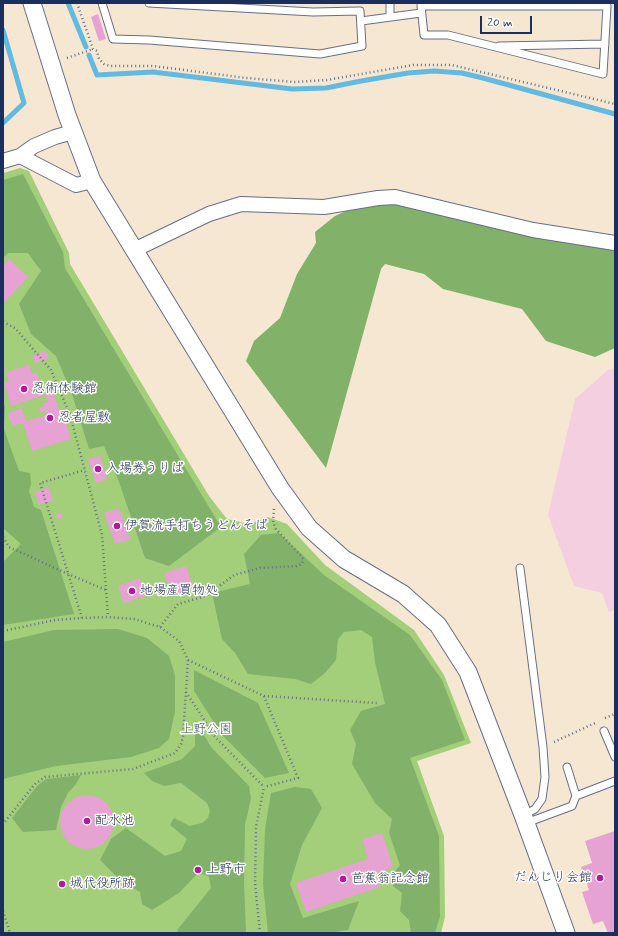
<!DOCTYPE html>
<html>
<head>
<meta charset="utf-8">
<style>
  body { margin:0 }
  #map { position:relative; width:618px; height:936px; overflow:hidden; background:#f5e7d1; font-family:Mynerve,sans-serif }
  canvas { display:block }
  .frame { position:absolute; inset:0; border:4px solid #1b2f5e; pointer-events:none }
  .scale { position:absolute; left:480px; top:16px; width:52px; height:18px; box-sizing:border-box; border:2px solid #1b2f5e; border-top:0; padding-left:5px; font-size:12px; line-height:14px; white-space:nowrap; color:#1b2f5e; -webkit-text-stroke:3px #fdfcf7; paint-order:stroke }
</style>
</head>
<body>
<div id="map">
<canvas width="618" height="936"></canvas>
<div class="frame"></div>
<div class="scale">20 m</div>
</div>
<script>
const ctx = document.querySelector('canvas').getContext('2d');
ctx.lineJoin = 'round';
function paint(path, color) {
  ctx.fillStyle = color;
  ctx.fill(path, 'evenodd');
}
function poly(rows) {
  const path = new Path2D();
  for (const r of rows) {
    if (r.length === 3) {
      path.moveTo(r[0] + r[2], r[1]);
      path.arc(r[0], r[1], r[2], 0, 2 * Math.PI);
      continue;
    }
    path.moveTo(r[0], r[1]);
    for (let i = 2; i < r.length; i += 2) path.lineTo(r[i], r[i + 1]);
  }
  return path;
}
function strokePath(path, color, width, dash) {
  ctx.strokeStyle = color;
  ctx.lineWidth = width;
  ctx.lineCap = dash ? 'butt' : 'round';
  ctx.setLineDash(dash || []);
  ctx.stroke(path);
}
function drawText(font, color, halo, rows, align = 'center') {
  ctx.font = font + ' Mynerve,"Klee One",sans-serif';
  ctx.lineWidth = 3;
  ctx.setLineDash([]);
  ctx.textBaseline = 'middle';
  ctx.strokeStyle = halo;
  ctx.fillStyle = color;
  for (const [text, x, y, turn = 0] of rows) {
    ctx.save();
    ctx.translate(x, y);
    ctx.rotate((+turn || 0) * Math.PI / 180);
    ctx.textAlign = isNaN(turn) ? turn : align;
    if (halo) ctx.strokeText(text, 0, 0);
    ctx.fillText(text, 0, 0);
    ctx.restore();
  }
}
paint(poly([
  [615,368,615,610,609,612,602,593,574,586,548,515,575,399,608,370]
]), '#f3cfdf');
paint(poly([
  [20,168,29,171,69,253,70,264,209,496,227,519,249,524,268,517,287,524,325,565,414,630,444,675,471,743,417,761,444,836,445,917,441,933,3,933,3,173]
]), '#a3ce7a');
paint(poly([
  [23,174,63,252,65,268,221,527,169,566,145,558,119,482,104,446,89,449,72,394,56,356,31,334,19,304,41,271,28,253,8,253,3,258,3,180],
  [395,203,615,248,615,348,595,357,546,341,522,309,443,289,424,274,385,264,381,269,326,468,246,361,254,341,280,318,297,274,316,243,315,232,335,216,346,211],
  [3,399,5,407,4,429,19,471,30,473,31,484,29,491,34,507,41,510,74,614,3,625,3,562,21,544,3,528],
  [279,533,324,575,410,635,442,680,465,740,410,758,439,836,440,916,435,933,411,933,409,920,400,911,402,893,392,885,391,876,400,865,389,833,392,819,375,803,352,764,356,744,350,730,361,711,385,704,375,662,372,637,361,630,344,632,338,639,336,660,325,673,311,684,295,679,248,674,235,653,222,639,212,593,250,584,244,554,261,535],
  [118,629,147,638,169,656,175,675,175,712,169,739,159,748,131,757,56,766,3,779,3,642,54,630],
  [194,670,258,703,289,773,265,778,222,735,194,691],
  [195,720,211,747,249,786,251,798,245,825,244,883,246,933,177,933,178,929,211,888,209,877,199,872,179,893,152,910,142,904,140,892,122,882,100,860,111,839,126,828,165,856,181,851,187,839,170,825,174,818,190,826,202,823,208,818,210,811,207,803,181,783,164,786,152,781,144,773,182,759,195,746],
  [81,775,76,784,68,793,61,807,56,830,23,832,12,818,37,786,46,779],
  [295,787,311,789,322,808,302,845,290,884,303,918,359,901,348,930,327,933,268,933,263,884,265,829,271,793]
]), '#82b16a');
strokePath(poly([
  [68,3,86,47],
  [3,30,24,103,3,123],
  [89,55,97,75,153,72,292,89,326,88,361,81,408,73,434,71,462,73,483,78,615,114]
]), '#62bae0', 5);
paint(poly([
  [98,14,106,39,99,41,91,17],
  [9,259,28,277,3,304,3,266],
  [46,351,49,358,35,363,32,356],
  [30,365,32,374,37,373,45,395,11,406,4,383,9,381,6,372],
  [52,389,59,410,62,410,71,439,32,451,23,423,12,426,8,413,22,408,26,421,47,415,45,411,40,412,39,408,44,406,43,403,48,402,45,392],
  [100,456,107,479,96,483,88,459],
  [49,487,53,500,39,505,35,492],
  [119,508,130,539,115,544,104,513],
  [61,513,63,518,58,519,56,515],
  [186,566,194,589,172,596,164,573],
  [140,578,146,596,124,603,118,586],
  [87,822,27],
  [615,831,615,933,608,933,603,921,593,924,582,892,589,890,581,867,592,863,585,841],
  [382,833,393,867,375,874,380,887,306,912,296,883,368,859,362,839]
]), '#e6a2d2');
const service = poly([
  [102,3,113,39,149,40,320,54,362,46,360,11,313,12,149,3],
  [390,3,390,17],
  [421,6,607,6,603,74,448,35,424,35,421,6],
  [361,21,421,13],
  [499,46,605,44],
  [520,568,543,747,545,777,542,799,535,809,524,815],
  [604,731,615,757],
  [567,767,576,796],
  [526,823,572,806,576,796,615,781]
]);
const minor = poly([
  [20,156,34,146,55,137,73,132],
  [3,161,20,156,76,185,92,181],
  [134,250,209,214,241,204,324,207,378,198,395,197,533,230,615,243]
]);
const tertiary = poly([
  [32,3,67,115,92,181,280,488,309,528,344,559,403,594,438,625,468,672,523,815,566,933]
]);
strokePath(service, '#676f86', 9);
strokePath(minor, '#676f86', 16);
strokePath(tertiary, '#676f86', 19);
strokePath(poly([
  [77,3,93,49,97,51,99,59,104,64,110,66,153,66,246,78,294,82,327,80,413,65,452,65,615,104],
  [67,58,93,49],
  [3,322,15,328,51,370,70,415,102,535,108,617],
  [3,537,9,547,68,574,106,590],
  [82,618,40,483,85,470],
  [160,627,178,604,206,596,234,575,260,568,296,566,302,564,303,559,302,557,276,529,273,522,274,508],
  [3,631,55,620,82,618,108,617,134,619,160,627,179,641,188,660,183,737,181,744,175,753,133,769,45,777,35,784,3,824],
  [188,660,264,696,377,703],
  [186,692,216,738,264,787],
  [264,696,298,778,264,787],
  [605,718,615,714],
  [554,742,595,723],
  [3,911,10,933],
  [260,933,255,883,256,827,264,787]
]), '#676f86', 2.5, [1, 3]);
strokePath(service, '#fff', 7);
strokePath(minor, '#fff', 14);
strokePath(tertiary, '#fff', 17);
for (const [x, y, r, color] of [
  [24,389,4,"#b5179e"],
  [50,418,4,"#b5179e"],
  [98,469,4,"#b5179e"],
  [117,526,4,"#b5179e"],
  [132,591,4,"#b5179e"],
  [87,821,4,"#b5179e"],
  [198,870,4,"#b5179e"],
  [600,878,4,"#b5179e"],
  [343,879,4,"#b5179e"],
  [62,884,4,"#b5179e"]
]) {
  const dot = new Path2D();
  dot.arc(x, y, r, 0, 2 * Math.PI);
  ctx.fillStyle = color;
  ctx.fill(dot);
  strokePath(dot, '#fdfcf7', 1.5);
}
drawText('13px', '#1b2f5e', '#fdfcf7', [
  ["忍術体験館",32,389],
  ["忍者屋敷",58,418],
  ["入場券うりば",106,469],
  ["伊賀流手打ちうどんそば",125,526],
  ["地場産買物処",140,591],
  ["配水池",95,821],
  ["上野市",206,870],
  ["だんじり会館",592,878,"right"],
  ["芭蕉翁記念館",351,879],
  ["城代役所跡",70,884]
], 'left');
drawText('13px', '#445f66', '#fdfcf7', [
  ["上野公園",206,730]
]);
</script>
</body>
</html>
